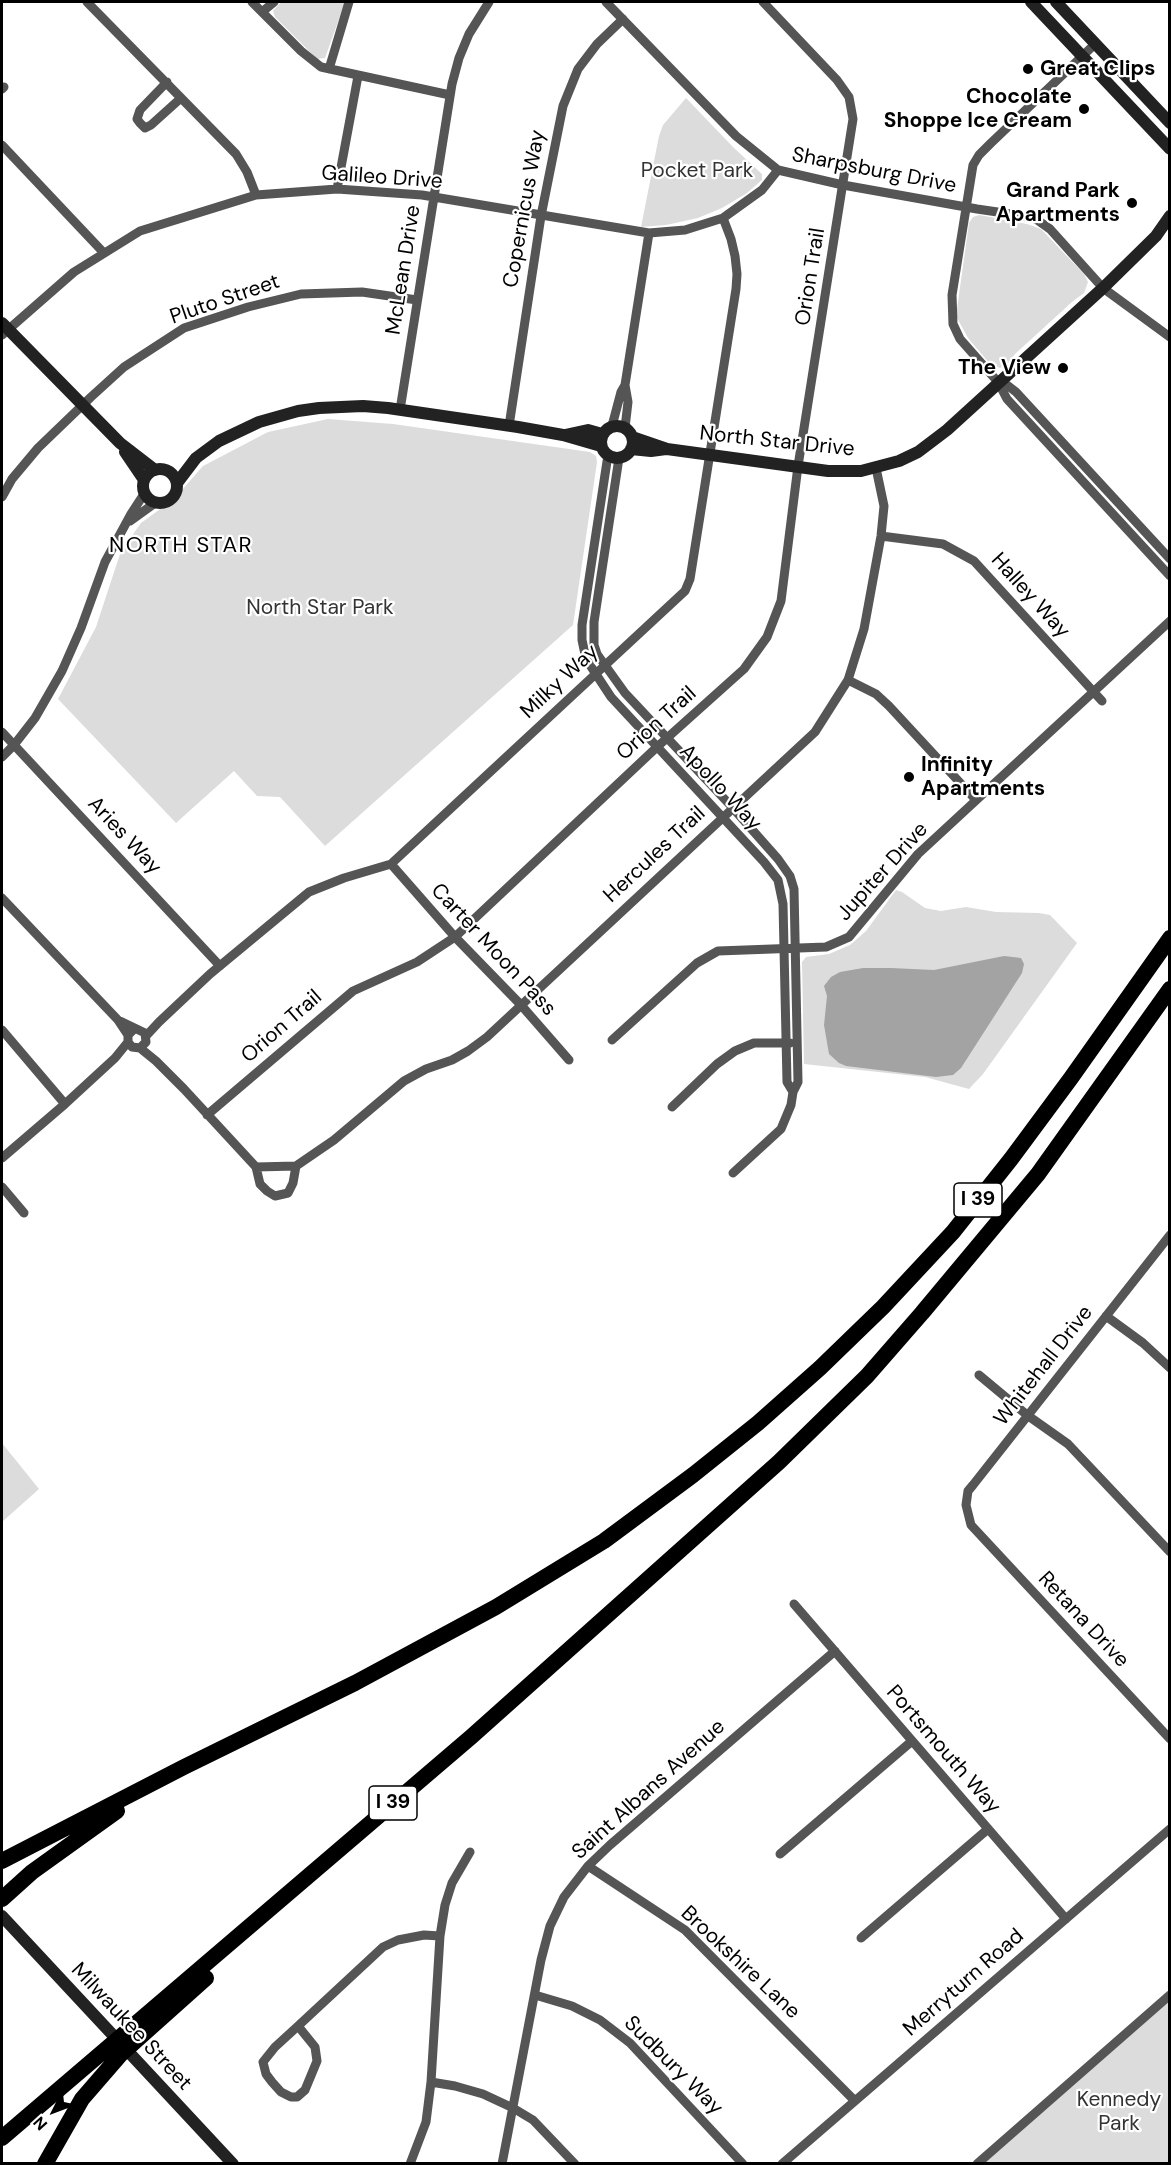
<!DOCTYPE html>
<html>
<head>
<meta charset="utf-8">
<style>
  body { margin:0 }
  #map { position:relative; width:1171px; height:2165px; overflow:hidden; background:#fff; font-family:"DM Sans",sans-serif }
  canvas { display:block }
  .frame { position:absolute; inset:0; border:3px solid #000; pointer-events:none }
  .north { position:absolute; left:24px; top:2081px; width:60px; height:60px; -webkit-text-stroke:4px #fff; paint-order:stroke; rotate:228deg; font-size:16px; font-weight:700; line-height:24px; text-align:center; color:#000 }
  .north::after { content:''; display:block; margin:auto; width:21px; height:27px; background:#000; clip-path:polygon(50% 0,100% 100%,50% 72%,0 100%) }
</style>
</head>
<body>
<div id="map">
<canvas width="1171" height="2165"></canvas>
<div class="frame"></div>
<div class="north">N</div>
</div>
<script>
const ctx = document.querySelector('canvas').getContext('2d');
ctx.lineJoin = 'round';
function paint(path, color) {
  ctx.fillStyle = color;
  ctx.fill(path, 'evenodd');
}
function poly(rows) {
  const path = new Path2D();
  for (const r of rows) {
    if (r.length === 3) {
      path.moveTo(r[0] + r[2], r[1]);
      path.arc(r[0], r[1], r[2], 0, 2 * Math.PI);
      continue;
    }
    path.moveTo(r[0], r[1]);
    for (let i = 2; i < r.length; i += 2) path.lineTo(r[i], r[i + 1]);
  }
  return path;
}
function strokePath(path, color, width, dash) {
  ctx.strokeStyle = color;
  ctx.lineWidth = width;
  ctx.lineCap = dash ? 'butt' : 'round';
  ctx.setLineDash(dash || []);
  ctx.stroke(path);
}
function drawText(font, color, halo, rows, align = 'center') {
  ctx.font = font + ' "DM Sans",sans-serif';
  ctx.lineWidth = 4.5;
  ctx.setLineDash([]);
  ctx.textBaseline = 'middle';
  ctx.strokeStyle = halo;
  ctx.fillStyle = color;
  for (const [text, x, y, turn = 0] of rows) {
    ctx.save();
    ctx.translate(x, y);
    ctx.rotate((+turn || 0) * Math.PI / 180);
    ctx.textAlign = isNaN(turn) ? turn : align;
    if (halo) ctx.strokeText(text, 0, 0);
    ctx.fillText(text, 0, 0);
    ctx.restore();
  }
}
paint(poly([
  [281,2,345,2,325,58,317,59,275,17,273,11],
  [686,98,734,148,762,174,762,180,747,193,722,208,698,218,666,225,641,227,659,136,663,125],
  [979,215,1027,224,1041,229,1084,274,1088,282,1084,293,1072,302,1015,354,1007,364,1000,368,990,364,968,338,956,316,969,223,973,217],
  [328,419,393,424,590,452,596,456,597,462,573,625,325,846,280,797,257,796,234,771,176,823,58,699,96,627,121,551,141,523,174,499,203,466,268,432],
  [896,890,902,892,925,908,941,911,966,907,996,912,1039,913,1050,915,1077,943,983,1074,969,1089,925,1077,804,1064,802,962,806,957,829,954,850,945,866,931],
  [2,1443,39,1489,2,1522],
  [1169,2000,1169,2163,983,2163]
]), '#dcdcdc');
paint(poly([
  [1004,956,1021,958,1024,964,1022,973,961,1068,953,1075,936,1077,846,1066,839,1063,829,1054,824,1025,827,996,824,986,831,977,840,972,863,968,891,968,934,970]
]), '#a3a3a3');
strokePath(poly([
  [87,2,236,154,247,172,256,195],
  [252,2,301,51,321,67,450,95],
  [606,2,736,136,778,170,843,185,977,209,1018,215,1036,219,1050,229,1103,288,1170,337],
  [262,12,274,2],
  [1095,44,991,143,979,155,973,165,952,295,953,324,960,339,998,382,1007,399,1170,576],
  [329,69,349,2],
  [167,82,140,110,137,119,140,123,145,128,151,125,181,98],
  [2,89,4,87],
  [2,145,103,252],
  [337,189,358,76],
  [2,335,74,272,140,231,256,195,337,189,422,195,649,233,685,230,723,218,762,190,778,170],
  [998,382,1007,385,1016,392,1170,559],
  [400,410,452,84,459,58,469,34,489,2],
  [509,426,541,216,563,106,578,69,597,44,623,19],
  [612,426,621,392,625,385],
  [625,428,628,402,625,385,649,233],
  [608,455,582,625,582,640,586,659,611,697,764,862,778,880,783,904,787,1082,793,1092],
  [619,458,594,622,594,645,597,654,625,693,732,807,778,859,790,876,794,889,798,1082,793,1092,791,1105,781,1129,733,1173],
  [2,497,12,479,38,448,91,397,124,367,184,328,248,307,301,294,362,292,417,300],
  [130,521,155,503],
  [881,536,943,544,974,561,1102,701],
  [848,680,876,694,889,706,976,800],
  [2,732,220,966],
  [2,757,14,745,35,718,62,671,81,628,105,562,131,514,144,494],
  [391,864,455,937,521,1005,569,1060],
  [2,898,118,1020,128,1035],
  [120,1021,145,1033,146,1042,140,1048,132,1047,128,1042,128,1035,134,1029],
  [2,1030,65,1104],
  [146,1036,159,1022,210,974,309,892,344,878,391,864,685,591,690,579,736,289,737,274,735,256,731,239,723,218],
  [612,1040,697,963,718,951,826,947,849,937,918,854,1170,621],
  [140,1048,156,1061,184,1089,256,1167,260,1184,267,1191,275,1196,288,1193,293,1183,296,1166],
  [672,1107,717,1064,735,1051,754,1043,790,1043],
  [207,1115,353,991,417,962,455,937,657,747,744,669,767,637,781,601,798,466,853,119,849,97,837,80,763,2],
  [2,1158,65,1104,115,1058,128,1042],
  [296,1166,334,1140,404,1081,426,1069,452,1060,468,1051,487,1037,815,732,848,680,864,629,881,536,884,506,876,468],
  [256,1167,296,1166],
  [2,1187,24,1213],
  [1170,1235,973,1485,968,1491,966,1505,971,1525,1170,1739],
  [1106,1316,1143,1343,1170,1368],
  [979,1375,1027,1415,1068,1444,1170,1552],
  [794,1604,1066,1919],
  [780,1854,912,1741],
  [588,1866,685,1930,855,2101],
  [861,1938,988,1829],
  [535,1995,572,2006,600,2020,630,2043,743,2164],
  [298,2026,315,2047,317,2061,305,2090,297,2097,291,2097,281,2092,272,2082,266,2074,263,2062,275,2047,298,2026],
  [298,2026,383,1947,398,1940,424,1935,440,1936],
  [431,2082,455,2086,483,2094,513,2108,533,2120,575,2164],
  [410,2164,426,2122,431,2082,440,1936,445,1905,452,1883,470,1852],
  [502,2164,541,1960,550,1926,564,1897,588,1866,610,1845,835,1651],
  [782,2164,1170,1829],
  [977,2164,1170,1995]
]), '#555', 9);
strokePath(poly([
  [1031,2,1170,149],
  [1056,2,1170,123],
  [2,323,120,443,155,470],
  [617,442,16],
  [565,435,588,430,602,434],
  [632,437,667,449,828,471,861,471,899,461,918,452,947,430,1103,288,1156,236,1170,216],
  [631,449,651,451,666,449],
  [125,452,144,480],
  [160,486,17],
  [177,483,196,458,219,441,259,422,298,411,319,408,363,406,388,408,518,427,563,435,601,446],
  [2,1916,233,2164]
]), '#222', 12);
strokePath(poly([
  [2,1861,184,1767,355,1683,496,1607,604,1541,693,1475,758,1423,820,1368,883,1307,953,1232,1011,1159,1071,1078,1170,938],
  [2,1899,32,1872,117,1811],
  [2,2138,471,1737,779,1462,867,1376,922,1313,1038,1174,1170,989],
  [45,2164,82,2099,121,2054,206,1978]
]), '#000', 16);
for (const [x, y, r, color] of [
  [1028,69,6,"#000"],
  [1084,109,6,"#000"],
  [1132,203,6,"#000"],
  [1063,368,6,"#000"],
  [909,777,6,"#000"]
]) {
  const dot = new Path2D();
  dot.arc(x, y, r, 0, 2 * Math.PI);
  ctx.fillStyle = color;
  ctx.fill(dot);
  strokePath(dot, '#fff', 2);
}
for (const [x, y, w] of [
  [978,1200,48],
  [393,1803,48]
]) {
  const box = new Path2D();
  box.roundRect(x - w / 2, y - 17, w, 34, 4.5);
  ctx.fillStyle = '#fff';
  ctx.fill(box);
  strokePath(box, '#000', 1.5);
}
drawText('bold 20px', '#000', null, [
  ["I 39",978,1200],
  ["I 39",393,1803]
]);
drawText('bold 21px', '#000', '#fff', [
  ["Great Clips",1040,69,"left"],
  ["Chocolate",1072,97],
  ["Shoppe Ice Cream",1072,121],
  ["Grand Park",1120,191],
  ["Apartments",1120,215],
  ["The View",1051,368],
  ["Infinity",921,765,"left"],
  ["Apartments",921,789,"left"]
], 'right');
drawText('21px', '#333', '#fff', [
  ["Pocket Park",697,171],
  ["North Star Park",320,608],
  ["Kennedy",1119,2100],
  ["Park",1119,2124]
]);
drawText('21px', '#000', '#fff', [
  ["Sharpsburg Drive",874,171,11],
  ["Galileo Drive",382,178,4],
  ["Copernicus Way",525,209,-80],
  ["McLean Drive",404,270,-81],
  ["Orion Trail",811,277,-81],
  ["Pluto Street",225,300,-19],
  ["North Star Drive",777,442,6],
  ["Halley Way",1030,596,48],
  ["Milky Way",560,682,-43],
  ["Orion Trail",657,724,-42],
  ["Apollo Way",720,788,47],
  ["Aries Way",124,836,47],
  ["Hercules Trail",655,855,-43],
  ["Jupiter Drive",883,872,-48],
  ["Carter Moon Pass",493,950,47],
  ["Orion Trail",282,1027,-41],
  ["Whitehall Drive",1044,1366,-52],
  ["Retana Drive",1083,1620,47],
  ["Portsmouth Way",943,1750,49],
  ["Saint Albans Avenue",649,1790,-42],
  ["Brookshire Lane",740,1963,43],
  ["Merryturn Road",964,1983,-41],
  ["Milwaukee Street",131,2027,47],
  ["Sudbury Way",673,2066,45]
]);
ctx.letterSpacing = '1.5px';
drawText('22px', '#000', '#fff', [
  ["NORTH STAR",181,546]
]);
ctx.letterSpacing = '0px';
</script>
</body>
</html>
